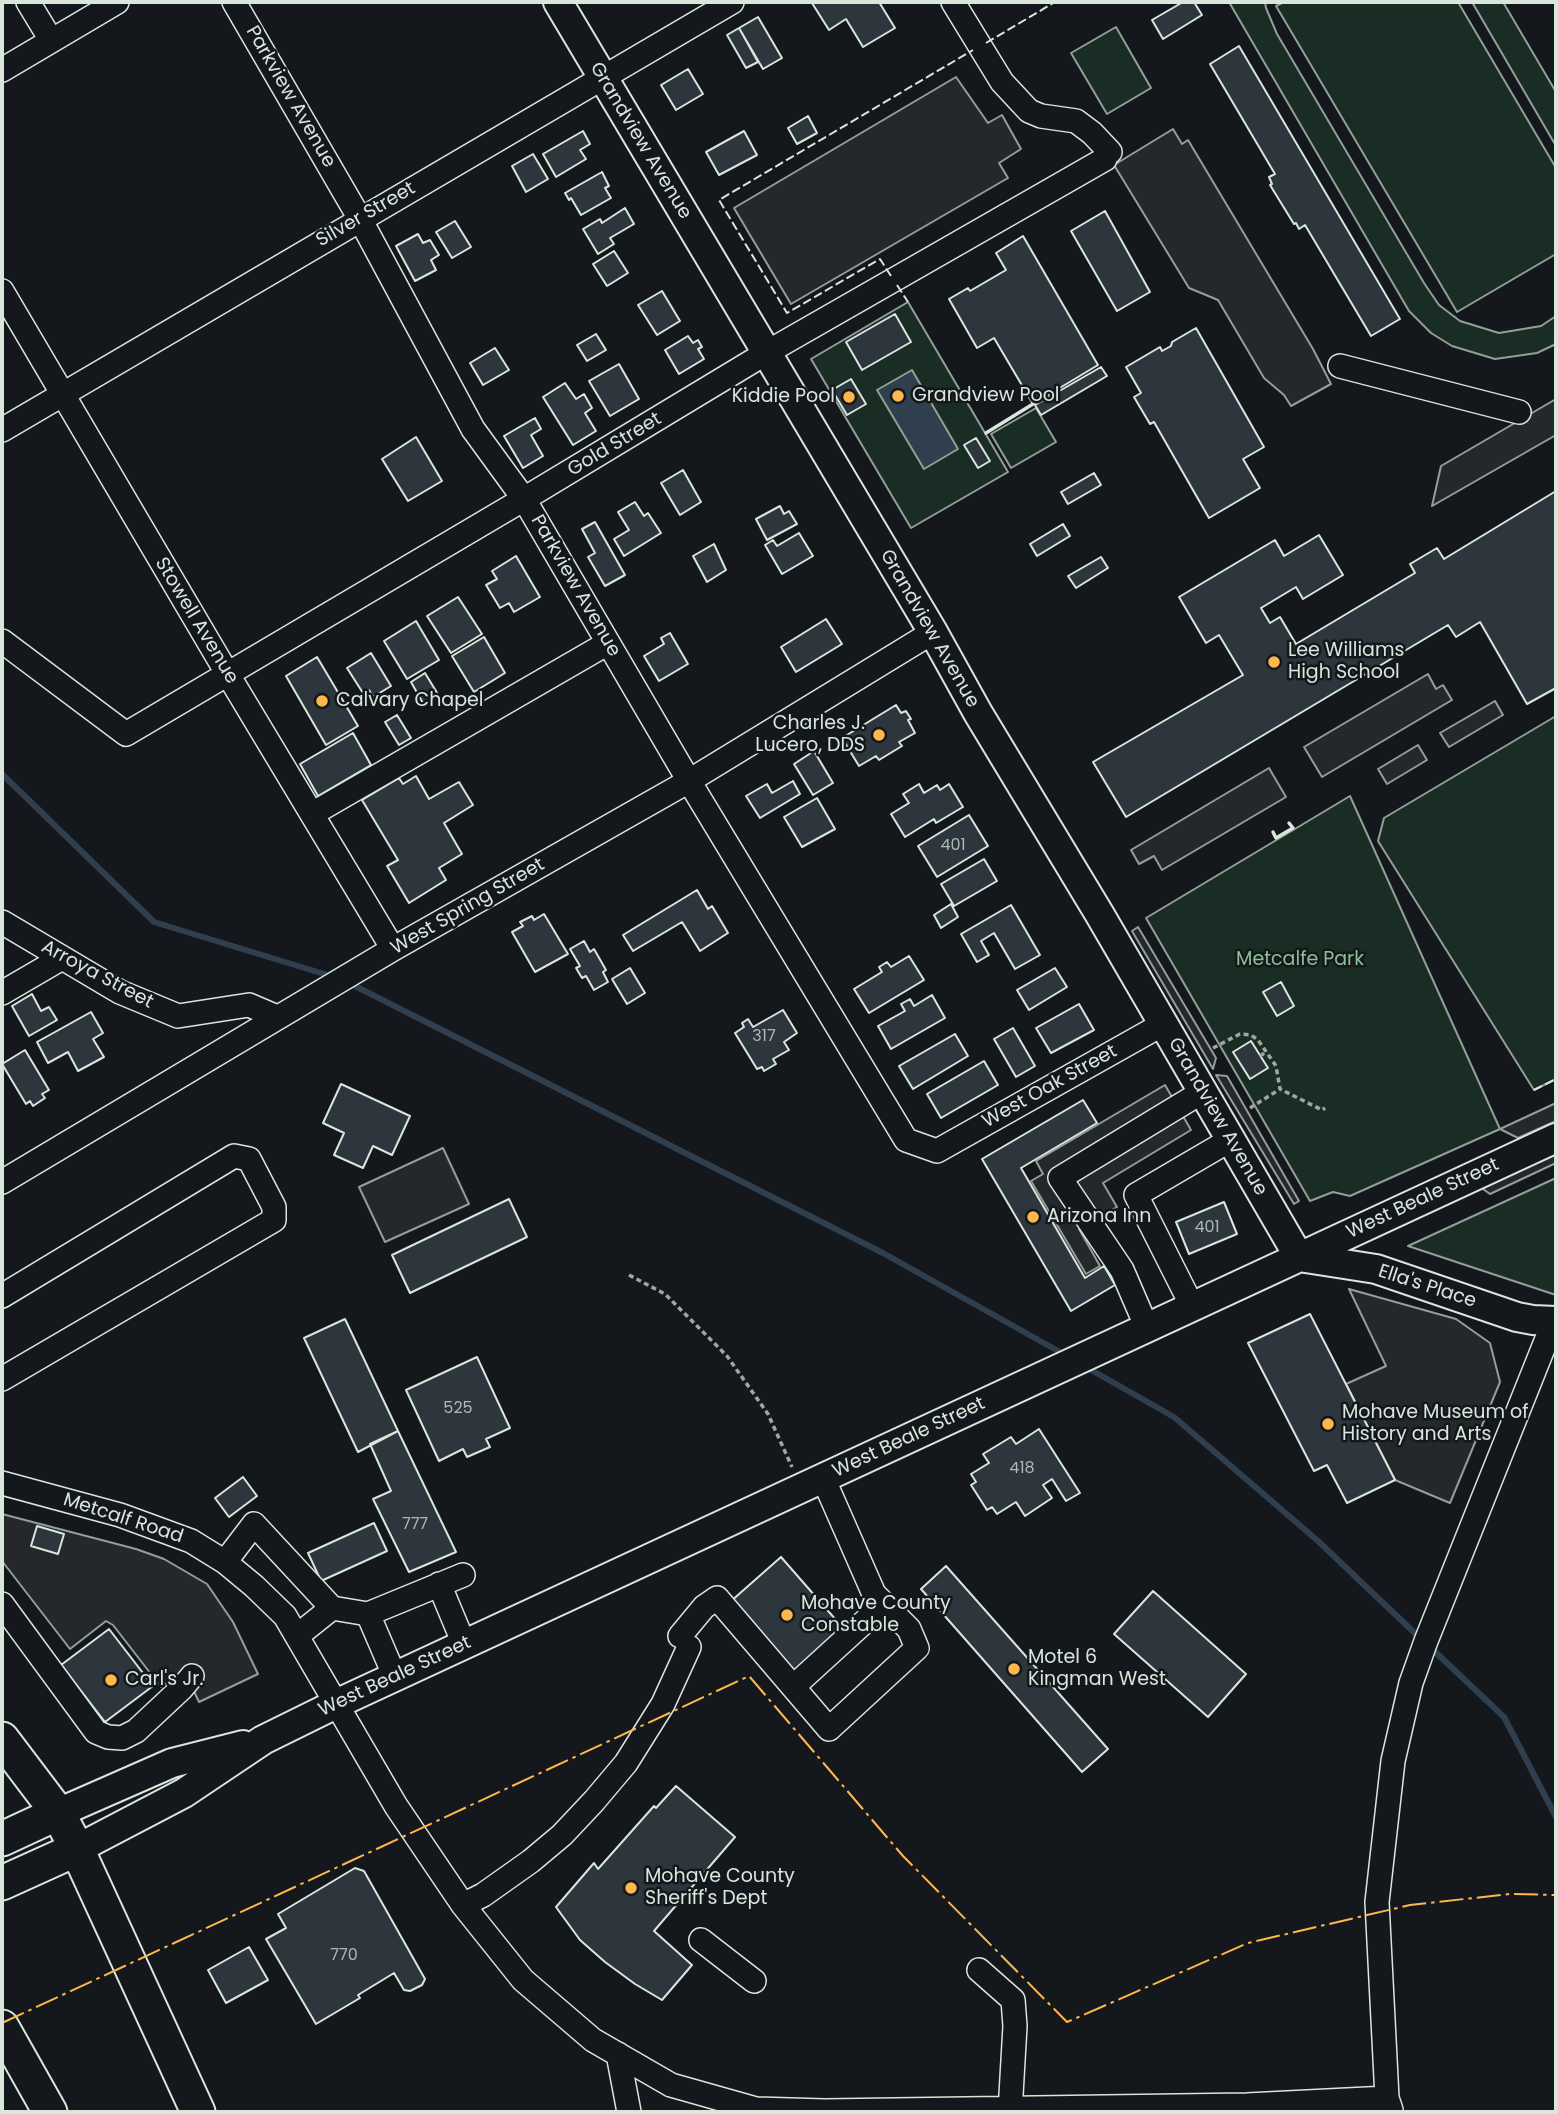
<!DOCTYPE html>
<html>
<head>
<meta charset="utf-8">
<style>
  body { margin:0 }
  #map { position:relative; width:1558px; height:2114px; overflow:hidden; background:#14181c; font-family:Poppins,sans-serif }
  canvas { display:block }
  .frame { position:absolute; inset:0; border:4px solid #d8e6dc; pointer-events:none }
</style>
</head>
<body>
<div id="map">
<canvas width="1558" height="2114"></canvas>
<div class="frame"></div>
</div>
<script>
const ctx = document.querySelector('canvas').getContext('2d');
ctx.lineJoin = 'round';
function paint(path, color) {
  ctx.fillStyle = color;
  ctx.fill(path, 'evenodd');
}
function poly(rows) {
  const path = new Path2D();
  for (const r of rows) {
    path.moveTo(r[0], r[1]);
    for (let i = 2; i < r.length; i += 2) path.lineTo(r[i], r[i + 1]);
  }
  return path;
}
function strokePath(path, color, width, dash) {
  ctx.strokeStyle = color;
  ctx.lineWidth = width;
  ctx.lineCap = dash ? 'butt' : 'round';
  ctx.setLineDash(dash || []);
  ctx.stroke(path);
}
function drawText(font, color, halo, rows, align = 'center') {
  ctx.font = font + ' Poppins,sans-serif';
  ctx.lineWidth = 5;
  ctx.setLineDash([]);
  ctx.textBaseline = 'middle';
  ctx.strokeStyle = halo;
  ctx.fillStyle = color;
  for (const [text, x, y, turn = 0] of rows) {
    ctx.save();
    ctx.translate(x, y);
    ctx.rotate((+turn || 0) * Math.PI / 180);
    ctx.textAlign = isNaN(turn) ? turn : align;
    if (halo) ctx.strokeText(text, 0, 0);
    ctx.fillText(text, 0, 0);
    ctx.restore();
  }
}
const green = poly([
  [1229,2,1265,2,1266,8,1277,34,1424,283,1439,305,1460,321,1499,333,1541,326,1556,316,1556,344,1537,353,1495,359,1452,346,1431,333,1409,311,1229,2],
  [1284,2,1458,2,1556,168,1556,254,1457,312,1276,6,1284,2],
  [1472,2,1503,2,1556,92,1556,146,1472,2],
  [1116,27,1151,88,1107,114,1071,53,1116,27],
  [908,302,1008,472,911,528,811,359,908,302],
  [1036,408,1056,442,1011,468,991,434,1036,408],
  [1556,716,1556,1079,1534,1090,1378,841,1384,818,1556,716],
  [1350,796,1500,1129,1350,1196,1333,1192,1310,1201,1146,918,1350,796],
  [1556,1178,1556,1295,1408,1246,1556,1178]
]);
paint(green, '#1a2d24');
strokePath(green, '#939e99', 2);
const parking = poly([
  [956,77,988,123,1002,115,1021,149,999,163,1008,178,791,304,734,208,956,77],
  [1173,129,1182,144,1188,140,1313,349,1331,384,1291,406,1284,395,1264,378,1218,300,1189,288,1114,165,1173,129],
  [1556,399,1556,435,1432,506,1441,466,1556,399],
  [1428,674,1436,689,1443,685,1452,700,1322,777,1304,747,1428,674],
  [1495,701,1503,715,1449,747,1440,733,1495,701],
  [1418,745,1427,760,1387,784,1378,769,1418,745],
  [1269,768,1286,797,1162,870,1154,856,1139,864,1131,850,1269,768],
  [1138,927,1216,1058,1213,1069,1132,931,1138,927],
  [1216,1075,1227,1076,1299,1201,1294,1204,1216,1075],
  [1165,1085,1191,1130,1103,1183,1117,1207,1079,1229,1100,1266,1086,1274,1031,1181,1043,1174,1036,1161,1165,1085],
  [1556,1103,1556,1121,1518,1138,1500,1129,1556,1103],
  [1556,1143,1556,1163,1490,1194,1473,1182,1556,1143],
  [443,1148,469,1204,385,1242,359,1187,443,1148],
  [1349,1289,1456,1319,1490,1343,1500,1382,1450,1503,1395,1480,1346,1384,1386,1366,1349,1289],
  [2,1514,136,1549,164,1559,207,1584,233,1622,258,1674,199,1702,184,1670,161,1687,113,1625,106,1621,70,1649,2,1561,2,1514]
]);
paint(parking, '#24282b');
strokePath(parking, '#939e99', 2);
const water = poly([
  [912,370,958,449,924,469,877,390,912,370]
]);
paint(water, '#2f3f4d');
strokePath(water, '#939e99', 2);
strokePath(poly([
  [2,774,154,922,334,977],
  [347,982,883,1253,1067,1356],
  [1086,1367,1174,1417,1318,1541,1421,1639],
  [1429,1646,1504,1717,1556,1817]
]), '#2f3f4d', 6);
const building = poly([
  [814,2,879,2,895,28,863,47,846,19,829,30,812,3,814,2],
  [1183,2,1194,2,1202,15,1163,39,1152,20,1183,2],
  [758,17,782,58,763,69,739,28,758,17],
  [739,28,758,62,746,68,727,35,739,28],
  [1239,46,1400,319,1371,336,1305,225,1299,229,1296,223,1294,224,1270,185,1272,184,1269,177,1275,174,1210,64,1239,46],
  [688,69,703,94,676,110,661,85,688,69],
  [808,116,817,133,797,144,788,128,808,116],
  [583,131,590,144,580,150,586,159,556,177,543,154,583,131],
  [744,131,757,155,719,175,706,152,744,131],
  [533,154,548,179,526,192,512,166,533,154],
  [602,172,609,186,605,188,611,198,581,215,571,198,569,200,565,193,602,172],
  [625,208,634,224,610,238,614,244,598,254,583,229,600,219,602,223,625,208],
  [1105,211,1150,292,1117,311,1071,231,1105,211],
  [455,221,471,247,452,258,436,232,455,221],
  [418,234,423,243,430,240,439,255,431,260,436,270,415,281,396,246,418,234],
  [1023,236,1098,365,1033,404,994,338,977,348,949,299,968,288,970,291,1006,270,996,253,1023,236],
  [614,251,628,273,607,286,593,264,614,251],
  [662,291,680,321,657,335,638,305,662,291],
  [895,314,911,342,862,370,846,342,895,314],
  [1196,328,1264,447,1243,459,1260,488,1209,518,1154,422,1150,424,1134,397,1141,393,1126,367,1160,347,1162,351,1171,346,1172,342,1196,328],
  [596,334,606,350,587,361,577,345,596,334],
  [688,336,693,343,698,340,702,347,698,349,704,359,679,374,665,350,688,336],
  [495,348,509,370,483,385,470,363,495,348],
  [619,364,639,399,610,416,589,381,619,364],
  [1101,367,1107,376,1041,415,1035,405,1101,367],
  [851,379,866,404,847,415,832,390,851,379],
  [565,383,576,399,584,394,592,408,585,413,596,431,573,445,543,397,565,383],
  [535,418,541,429,531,435,543,456,523,468,504,436,535,418],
  [416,437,442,481,408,501,382,459,416,437],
  [976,438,990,461,978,468,964,445,976,438],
  [683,470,701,502,680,515,661,483,683,470],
  [1094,473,1101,485,1068,504,1061,492,1094,473],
  [1556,491,1556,688,1527,704,1480,622,1456,637,1448,625,1126,817,1093,762,1243,675,1219,635,1206,643,1179,597,1275,540,1284,556,1319,535,1343,575,1303,599,1296,587,1261,608,1270,623,1280,617,1296,644,1415,573,1410,564,1437,548,1444,559,1556,491],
  [635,502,644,516,648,513,661,533,624,556,614,539,629,530,618,512,635,502],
  [780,506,784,514,789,511,797,524,767,540,756,519,780,506],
  [595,522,625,575,605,586,588,557,595,553,582,529,595,522],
  [1063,524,1070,536,1037,556,1030,544,1063,524],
  [799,533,813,556,782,574,765,545,773,540,777,546,799,533],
  [714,544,726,570,707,582,693,556,714,544],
  [516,556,540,597,514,612,509,603,500,608,486,585,497,579,492,571,516,556],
  [1101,557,1108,568,1076,588,1068,576,1101,557],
  [458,597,482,634,451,653,427,616,458,597],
  [826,619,842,644,796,672,781,647,826,619],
  [416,621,439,660,407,679,384,641,416,621],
  [670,633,688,664,659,681,644,656,664,644,661,638,670,633],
  [484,637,505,673,474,692,452,656,484,637],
  [371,653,391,686,373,697,369,690,363,693,347,668,371,653],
  [317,657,358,726,326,745,286,676,317,657],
  [425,673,439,696,424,705,411,682,425,673],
  [896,705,901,713,906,711,911,719,908,720,915,733,899,742,902,746,879,760,876,756,859,766,842,738,896,705],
  [397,715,411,738,399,745,385,722,397,715],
  [353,733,371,765,318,796,300,764,353,733],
  [814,751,833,783,813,795,794,764,814,751],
  [416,776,429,799,459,782,473,805,444,823,462,854,439,868,446,880,409,903,387,866,398,860,362,800,399,778,403,784,416,776],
  [793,781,800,794,760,818,746,796,767,784,772,793,793,781],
  [919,784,924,793,937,785,940,790,949,784,963,807,936,823,934,819,905,837,891,814,909,803,903,794,919,784],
  [817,798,835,829,802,847,784,817,817,798],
  [969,815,988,846,937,877,918,846,969,815],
  [984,859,997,881,954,906,941,884,984,859],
  [697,890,708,909,712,906,728,933,700,951,682,922,633,951,623,935,697,890],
  [951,904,958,917,941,928,934,915,951,904],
  [1011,905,1040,955,1015,969,994,933,981,941,989,955,977,962,961,934,1011,905],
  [544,914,568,954,535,972,512,932,523,926,520,922,532,916,534,920,544,914],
  [584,941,590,952,594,949,606,970,603,972,608,982,594,990,586,976,582,978,576,968,580,966,570,949,584,941],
  [909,956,924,980,869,1013,854,989,882,972,879,967,887,962,891,967,909,956],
  [630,968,645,993,627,1004,612,979,630,968],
  [1055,968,1067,987,1029,1010,1017,990,1055,968],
  [1281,982,1294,1006,1277,1016,1263,992,1281,982],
  [32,994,41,1011,49,1007,57,1020,29,1036,12,1006,32,994],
  [932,995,945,1018,891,1049,878,1026,905,1011,901,1004,910,999,914,1006,932,995],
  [1079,1004,1094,1030,1051,1053,1036,1028,1079,1004],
  [783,1010,797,1033,784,1042,789,1050,773,1059,776,1064,764,1071,762,1067,757,1069,735,1033,744,1027,742,1023,748,1019,753,1027,783,1010],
  [91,1012,103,1033,93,1039,104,1057,78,1071,68,1052,48,1063,37,1042,91,1012],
  [1013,1028,1035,1066,1016,1077,994,1039,1013,1028],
  [955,1034,968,1056,913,1089,899,1066,955,1034],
  [1251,1041,1268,1068,1250,1079,1233,1052,1251,1041],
  [25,1050,49,1090,42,1094,45,1098,33,1106,30,1101,26,1104,2,1064,25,1050],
  [984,1061,998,1085,941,1118,927,1094,984,1061],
  [341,1084,410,1116,392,1155,373,1146,363,1168,334,1155,344,1133,323,1123,341,1084],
  [1083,1100,1097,1123,1021,1168,1085,1278,1104,1266,1115,1285,1071,1311,982,1159,1083,1100],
  [509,1199,527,1237,410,1293,392,1255,509,1199],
  [1224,1202,1237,1234,1189,1254,1176,1222,1224,1202],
  [1310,1314,1395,1480,1347,1503,1327,1465,1314,1471,1248,1343,1310,1314],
  [345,1319,398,1431,358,1452,304,1338,345,1319],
  [477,1357,510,1428,486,1439,490,1447,467,1457,463,1449,439,1461,406,1390,477,1357],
  [1039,1429,1080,1493,1066,1501,1052,1479,1043,1485,1052,1498,1025,1516,1016,1502,997,1514,992,1507,987,1510,971,1485,976,1482,971,1474,989,1463,983,1454,1011,1437,1016,1444,1039,1429],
  [398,1431,456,1552,409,1572,373,1499,391,1491,370,1444,398,1431],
  [243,1477,257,1496,229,1517,215,1498,243,1477],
  [374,1523,387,1551,321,1581,308,1553,374,1523],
  [37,1526,64,1534,58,1554,31,1546,37,1526],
  [781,1557,843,1628,792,1674,730,1602,781,1557],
  [946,1566,1108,1749,1082,1772,921,1589,946,1566],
  [1153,1591,1246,1674,1208,1717,1114,1634,1153,1591],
  [109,1629,153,1686,105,1722,61,1665,109,1629],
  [676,1786,735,1837,654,1931,692,1965,662,2000,635,1984,605,1962,580,1940,556,1907,594,1863,598,1869,654,1806,656,1808,676,1786],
  [355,1868,364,1871,425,1979,422,1985,410,1991,404,1990,394,1973,358,1995,360,1998,316,2024,266,1939,286,1928,278,1914,355,1868],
  [249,1947,268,1980,226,2003,208,1970,249,1947]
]);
paint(building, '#2c363c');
strokePath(building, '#d8e6dc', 2);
const minor = poly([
  [28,2,51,40],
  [234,2,360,219,473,429,524,499,689,781,906,1140,937,1151,1163,1024],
  [953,2,1002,82,1029,111,1041,116,1076,121,1092,133,1110,152],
  [2,70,117,2],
  [2,291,227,673,393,949],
  [1340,366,1519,412],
  [2,430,732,2],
  [2,641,126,734,524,499,766,353,1105,159],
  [312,814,608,643],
  [2,922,120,992,178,1016,249,1005,277,1017],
  [2,993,62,958],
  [2,1182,393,949,689,781,933,632],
  [2,1296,234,1156,249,1159,274,1207,274,1220,2,1379],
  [1192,1306,1136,1195,1230,1140],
  [1147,1328,1122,1270,1060,1178,1202,1092],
  [2,1483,120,1515,191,1541,225,1562,254,1586,285,1616,396,1806,463,1905,523,1980,593,2040,671,2085,756,2109,825,2111,1247,2105,1387,2098],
  [225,1562,254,1524,332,1608,297,1636],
  [439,1584,464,1644],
  [2,1604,96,1732,108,1737,122,1738,136,1731,182,1688,192,1676],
  [332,1608,368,1614,395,1677],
  [368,1614,463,1575],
  [680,1636,704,1607,717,1598,829,1729,917,1648,909,1629,874,1594,823,1478],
  [793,1687,884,1604],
  [463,1905,483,1895,531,1861,562,1835,594,1801,626,1763,663,1704,689,1647],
  [701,1940,754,1981],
  [979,1970,1013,2000,1015,2026,1010,2112],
  [618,2054,629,2112],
  [1391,2110,1387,2098,1377,1902,1393,1761,1411,1683,1426,1641,1554,1321]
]);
const major = poly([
  [558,2,933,632,978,713,1100,915,1299,1257],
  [1299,1257,1376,1269,1517,1317,1533,1320,1556,1321],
  [58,1813,172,1763,243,1745],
  [77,1849,184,1793,263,1740,336,1704,1556,1138]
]);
const highway = poly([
  [2,1739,58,1813,77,1849,198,2112],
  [2,1839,58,1813],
  [2,1883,77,1849],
  [2,2027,50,2112]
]);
strokePath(minor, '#d8e6dc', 26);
strokePath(major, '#d8e6dc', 32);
strokePath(highway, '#d8e6dc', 37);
strokePath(poly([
  [1213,1048,1240,1034,1251,1035,1258,1040,1276,1066,1280,1089,1322,1110,1325,1108],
  [1260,1056,1266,1052],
  [1250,1108,1280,1089],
  [629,1275,665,1294,727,1356,768,1414,792,1467]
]), '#9da8a2', 3.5, [5, 3.5]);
strokePath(minor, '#14181c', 23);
strokePath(major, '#14181c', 28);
strokePath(highway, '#14181c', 33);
strokePath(poly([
  [986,43,1055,2],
  [891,276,880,259,787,313,719,200,973,50],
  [897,285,908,302],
  [1534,1090,1556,1079]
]), '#d8e6dc', 2, [9, 3.5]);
strokePath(poly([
  [986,433,1033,404],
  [1273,832,1276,838,1293,828,1289,823]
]), '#d8e6dc', 3.5);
strokePath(poly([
  [2,2023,749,1676,903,1856,1067,2022,1248,1943,1410,1905,1510,1894,1556,1895]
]), '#ffb74d', 2, [24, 5, 3.5, 5]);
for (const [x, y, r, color] of [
  [898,396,7,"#ffb74d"],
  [849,397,7,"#ffb74d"],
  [1274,662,7,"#ffb74d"],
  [322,701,7,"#ffb74d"],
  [879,735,7,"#ffb74d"],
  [1033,1217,7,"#ffb74d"],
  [1328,1424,7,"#ffb74d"],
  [787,1615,7,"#ffb74d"],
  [1014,1669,7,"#ffb74d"],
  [111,1680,7,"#ffb74d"],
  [631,1888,7,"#ffb74d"]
]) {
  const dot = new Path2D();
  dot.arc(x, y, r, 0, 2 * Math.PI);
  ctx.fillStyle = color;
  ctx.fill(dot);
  strokePath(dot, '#14181c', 2.5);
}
drawText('16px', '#adbab4', null, [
  ["401",953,846],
  ["317",764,1037],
  ["401",1207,1228],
  ["525",458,1409],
  ["418",1022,1469],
  ["777",415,1525],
  ["770",344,1956]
]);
drawText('19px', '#d8e6dc', '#14181c', [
  ["Parkview Avenue",290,97,60],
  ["Grandview Avenue",640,141,59],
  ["Silver Street",366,215,-30],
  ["Gold Street",615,445,-31],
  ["Parkview Avenue",575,586,60],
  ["Stowell Avenue",196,621,59],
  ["Grandview Avenue",929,629,60],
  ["West Spring Street",468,907,-30],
  ["Arroya Street",97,975,28],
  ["West Oak Street",1050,1087,-29],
  ["Grandview Avenue",1217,1117,60],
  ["West Beale Street",1423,1199,-25],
  ["Ella's Place",1427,1287,18],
  ["West Beale Street",909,1438,-25],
  ["Metcalf Road",123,1519,18],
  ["West Beale Street",395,1677,-25]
]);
drawText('19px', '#d8e6dc', '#14181c', [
  ["Grandview Pool",912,396],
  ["Kiddie Pool",835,397,"right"],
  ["Lee Williams",1288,651],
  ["High School",1288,673],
  ["Calvary Chapel",336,701],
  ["Charles J.",865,724,"right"],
  ["Lucero, DDS",865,746,"right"],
  ["Arizona Inn",1047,1217],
  ["Mohave Museum of",1342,1413],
  ["History and Arts",1342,1435],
  ["Mohave County",801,1604],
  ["Constable",801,1626],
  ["Motel 6",1028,1658],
  ["Kingman West",1028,1680],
  ["Carl's Jr.",125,1680],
  ["Mohave County",645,1877],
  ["Sheriff's Dept",645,1899]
], 'left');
drawText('19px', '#8ac095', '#14181c', [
  ["Metcalfe Park",1300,960]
]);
</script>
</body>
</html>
